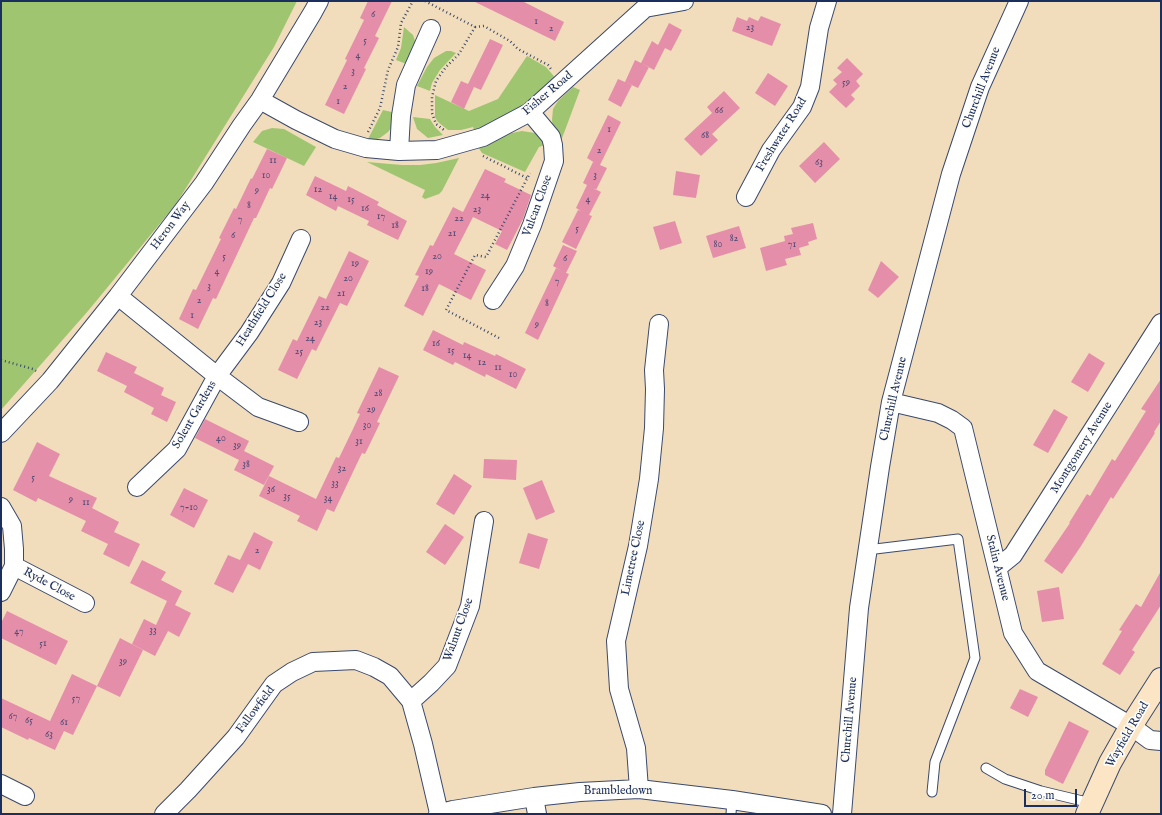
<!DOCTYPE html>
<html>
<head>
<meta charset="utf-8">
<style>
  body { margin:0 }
  #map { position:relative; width:1162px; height:815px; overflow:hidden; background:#f1ddbc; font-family:"IM FELL English",serif }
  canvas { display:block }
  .frame { position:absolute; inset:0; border:2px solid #1b2f5e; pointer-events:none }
  .scale { position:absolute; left:1024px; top:789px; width:53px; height:18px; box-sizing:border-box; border:2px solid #1b2f5e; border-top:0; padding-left:5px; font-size:12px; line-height:14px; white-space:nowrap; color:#1b2f5e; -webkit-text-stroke:3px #fdfcf7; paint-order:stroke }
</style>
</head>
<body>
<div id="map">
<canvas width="1162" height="815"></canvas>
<div class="frame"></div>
<div class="scale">20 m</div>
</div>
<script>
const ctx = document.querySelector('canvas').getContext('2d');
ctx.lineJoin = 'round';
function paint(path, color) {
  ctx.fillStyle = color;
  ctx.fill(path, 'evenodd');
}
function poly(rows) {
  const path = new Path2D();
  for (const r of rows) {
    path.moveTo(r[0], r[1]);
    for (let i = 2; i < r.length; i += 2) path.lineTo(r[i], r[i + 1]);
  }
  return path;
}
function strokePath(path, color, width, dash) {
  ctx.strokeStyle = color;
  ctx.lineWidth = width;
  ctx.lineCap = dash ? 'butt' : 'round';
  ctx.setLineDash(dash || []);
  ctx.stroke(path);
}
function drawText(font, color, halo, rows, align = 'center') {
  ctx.font = font + ' "IM FELL English",serif';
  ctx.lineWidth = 3.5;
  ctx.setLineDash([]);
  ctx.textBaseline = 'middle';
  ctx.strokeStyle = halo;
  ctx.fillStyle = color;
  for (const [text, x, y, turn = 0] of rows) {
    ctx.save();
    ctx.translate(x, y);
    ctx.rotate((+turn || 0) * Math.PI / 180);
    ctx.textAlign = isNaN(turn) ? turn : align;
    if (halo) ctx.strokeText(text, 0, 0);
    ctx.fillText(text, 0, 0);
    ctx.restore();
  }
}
paint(poly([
  [1,1,297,1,274,47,176,204,88,311,1,410],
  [404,27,413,35,416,44,409,65,396,60,401,48],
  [446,51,451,51,456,53,440,70,432,83,430,91,417,86,427,67,434,58],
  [527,56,546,67,558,81,528,106,475,133,473,127,461,130,448,130,438,122,435,117,435,95,469,111,498,99],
  [573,87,580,90,561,141,553,128,552,120,553,109,558,101],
  [383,110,396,113,393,126,388,132,380,138,374,140,368,139],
  [413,117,430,119,435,127,443,135,428,138,417,129],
  [272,128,284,129,316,147,304,166,253,142,262,131],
  [522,131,535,133,545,145,539,147,525,172,482,153,478,147,512,133],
  [459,158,442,191,439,194,425,199,422,197,425,190,367,162,402,165,420,165,436,163]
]), '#a0c570');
paint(poly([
  [368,1,392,1,375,36,379,38,364,68,366,69,344,114,325,105,347,60,345,59,364,20,360,18],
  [473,1,522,1,564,22,555,41],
  [761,16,781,24,772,46,732,31,737,17,747,21,749,17,758,21],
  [669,23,682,30,671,51,665,48,654,70,641,63,652,41,658,45],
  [490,39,503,45,481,90,474,87,464,109,451,102,461,81,468,84],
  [847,58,863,74,856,81,860,86,851,95,855,99,846,108,829,92,837,84,833,80,842,72,837,68],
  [635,60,649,67,638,88,625,82],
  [768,73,788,86,775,106,755,93],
  [618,79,632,85,621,107,608,100],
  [724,91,740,108,712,134,718,140,701,156,684,139,712,113,707,107],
  [608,115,621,122,600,165,607,168,596,190,593,188,601,192,589,215,592,216,576,249,562,242,578,210,581,211,576,208,587,185,583,183,593,162,595,163,587,158],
  [824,142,840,159,815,183,799,166],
  [267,149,287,158,272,189,270,188,256,218,254,218,216,299,213,298,198,329,179,319,193,289,196,290,221,239,219,238,234,208,236,209,251,178,252,179],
  [485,169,506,179,504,182,531,195,523,219,507,250,495,244,502,231,473,217,454,254,486,270,471,300,439,284,423,316,404,306,419,276,415,275,430,245,433,246,453,207,463,212],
  [676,171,700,175,696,198,673,195],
  [315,176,346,191,348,186,379,202,377,205,407,221,398,240,367,225,369,221,338,206,336,211,306,195],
  [675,221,682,243,660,250,653,227],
  [813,223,817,239,808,242,809,245,799,248,801,255,785,259,787,265,766,271,760,248,785,241,784,236,793,234,791,228],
  [739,226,746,248,713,258,706,236],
  [563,245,577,251,566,273,569,274,538,340,525,333,556,268,562,271,553,266],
  [349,251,369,261,347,306,340,303,316,351,312,349,297,379,278,370,293,339,297,341,319,296,326,299],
  [881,261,899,277,878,298,868,290],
  [433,330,463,345,464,342,495,356,496,354,526,369,516,389,486,374,485,377,455,362,453,365,423,350],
  [106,352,137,367,134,373,164,388,161,395,176,402,167,422,151,414,154,408,124,392,127,386,97,371],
  [1089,353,1105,363,1088,392,1071,382],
  [379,367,399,376,377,422,380,423,365,454,362,453,334,512,327,509,317,531,297,521,300,516,259,496,269,476,316,499,336,457,339,458,353,429,360,414,357,413],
  [1161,379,1161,421,1154,432,1155,433,1113,499,1111,497,1081,546,1062,574,1044,561,1070,523,1069,523,1087,494,1090,496,1112,459,1115,461,1146,411,1141,409],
  [1054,409,1068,417,1048,453,1033,445],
  [205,419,249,441,244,451,274,466,264,485,234,470,239,460,195,438],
  [37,442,60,454,49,476,97,498,92,508,119,522,114,532,140,544,129,567,103,554,108,544,81,531,86,521,38,498,36,502,13,490],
  [484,459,517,460,516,480,483,478],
  [454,474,472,486,454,515,436,504],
  [542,480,555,512,536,520,523,488],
  [184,488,208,500,194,528,170,515],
  [445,524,464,537,445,565,426,552],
  [254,532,273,542,260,570,248,564,233,593,214,584,228,555,240,560],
  [528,533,548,539,539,569,519,563],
  [142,560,166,572,161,580,182,591,175,605,191,613,179,637,168,631,155,656,132,644,144,619,156,625,167,601,130,583],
  [1161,571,1161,605,1132,650,1135,652,1120,675,1102,664,1122,631,1119,630,1136,604,1141,607],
  [1059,587,1064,619,1042,622,1037,591],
  [7,611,68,641,56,665,1,638,1,623],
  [120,638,143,650,120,697,97,686,73,735,64,731,55,750,29,738,28,740,1,727,1,698,50,721,72,674,97,686],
  [1020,689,1038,697,1028,717,1010,708],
  [1069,721,1089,731,1063,784,1045,775,1045,770]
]), '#e48eaa');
const lane = poly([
  [867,550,958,539,975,658,935,762,932,792],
  [986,768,1005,779,1041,791,1091,803],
  [731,814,732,800]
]);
const street = poly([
  [260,100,296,120,335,139,366,148,399,151,437,150,483,137,530,112,645,8,684,1],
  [399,151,401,116,406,85,431,29],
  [746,197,771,150,802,107,810,87,819,28,827,1],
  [118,296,217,376,258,407,299,422],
  [493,300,515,266,532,225,554,161,553,145,551,137,530,112],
  [891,402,938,413,952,420,963,428,1013,633,1037,671,1131,726,1150,740,1161,741],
  [1,433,50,381,118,296,204,183,242,125,260,100,313,12,319,1],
  [137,487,177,449,217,376,249,333,281,283,301,239],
  [1,507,12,526,14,549,14,566,1,592],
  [14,566,85,603],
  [997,568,1013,555,1161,323],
  [411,701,431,683,447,666,470,606,484,521],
  [1,784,25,796],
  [639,789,636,748,619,689,616,641,638,546,649,479,654,428,655,389,654,370,659,324],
  [534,797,537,814],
  [164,814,188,790,236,737,274,684,292,672,313,662,356,660,374,667,390,676,411,701,423,744,439,813],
  [438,814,453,810,534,797,580,792,639,789,732,800,822,814],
  [842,814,859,608,880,467,891,402,951,174,980,87,1019,1]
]);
const secondary = poly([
  [1087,814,1110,763,1131,726,1161,679]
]);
strokePath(lane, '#3b496c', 11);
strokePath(street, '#3b496c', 20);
strokePath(secondary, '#3b496c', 24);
strokePath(poly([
  [425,1,475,27,459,54,446,67,436,81,432,97,432,113,436,124,444,130],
  [475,27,484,26,510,41,518,49,548,65,551,69],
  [368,132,380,108,388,70,398,47,401,23,413,1],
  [483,156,527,178],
  [499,338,446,310,475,255,486,257,530,173],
  [1,360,33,369,36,371]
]), '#3b496c', 2.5, [1, 3]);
strokePath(lane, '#fff', 9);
strokePath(street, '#fff', 18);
strokePath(secondary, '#fce5c4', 22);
drawText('10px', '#4d4771', null, [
  ["6",373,15],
  ["1",536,22],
  ["23",750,28],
  ["2",551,29],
  ["5",365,41],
  ["4",358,56],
  ["3",353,72],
  ["59",846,83],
  ["2",345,87],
  ["1",338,102],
  ["66",719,111],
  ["1",609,130],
  ["68",705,136],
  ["2",599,151],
  ["11",273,161],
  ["63",819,163],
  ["10",266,176],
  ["3",595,176],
  ["12",318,190],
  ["9",257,191],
  ["24",485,196],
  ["14",333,197],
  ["15",351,200],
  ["4",588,200],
  ["8",249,206],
  ["16",365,209],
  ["23",477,210],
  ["17",381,217],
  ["22",459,219],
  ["7",240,220],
  ["18",395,226],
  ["5",577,229],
  ["21",452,234],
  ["6",233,236],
  ["82",734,239],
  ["80",718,245],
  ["71",792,245],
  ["5",224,257],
  ["20",437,257],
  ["6",565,259],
  ["19",355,264],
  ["4",217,272],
  ["19",429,272],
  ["20",348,279],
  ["7",557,282],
  ["3",209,287],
  ["18",425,289],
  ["21",341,294],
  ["2",199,301],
  ["8",547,304],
  ["22",325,308],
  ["1",192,316],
  ["23",318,323],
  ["9",537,325],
  ["24",310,339],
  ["16",436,344],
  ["15",451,351],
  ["25",299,352],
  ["14",467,356],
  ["12",482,363],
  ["11",498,368],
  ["10",513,375],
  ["28",378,394],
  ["29",371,410],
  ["30",367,426],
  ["40",221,439],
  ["31",359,442],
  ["39",237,446],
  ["38",246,465],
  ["32",342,469],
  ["5",33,478],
  ["33",335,484],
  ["36",271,490],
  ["35",287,497],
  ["34",328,499],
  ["9",71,500],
  ["11",86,503],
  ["7-10",189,508],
  ["2",257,551],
  ["33",153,631],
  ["47",19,632],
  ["51",43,644],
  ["39",123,662],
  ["57",76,699],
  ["67",13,717],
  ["65",29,721],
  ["61",64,723],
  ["63",49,735]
]);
drawText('12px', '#1b2f5e', '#fdfcf7', [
  ["Churchill Avenue",982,88,-69],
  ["Fisher Road",548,94,-40],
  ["Freshwater Road",782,135,-58],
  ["Vulcan Close",538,206,-70],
  ["Heron Way",171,226,-53],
  ["Heathfield Close",262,310,-58],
  ["Churchill Avenue",894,399,-77],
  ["Solent Gardens",195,415,-60],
  ["Montgomery Avenue",1082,448,-58],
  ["Limetree Close",634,558,-78],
  ["Stalin Avenue",997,568,76],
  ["Ryde Close",49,585,28],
  ["Walnut Close",459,630,-70],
  ["Fallowfield",256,710,-53],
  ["Churchill Avenue",850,720,-85],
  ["Wayfield Road",1128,735,-60],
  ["Brambledown",618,792]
]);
</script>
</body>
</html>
